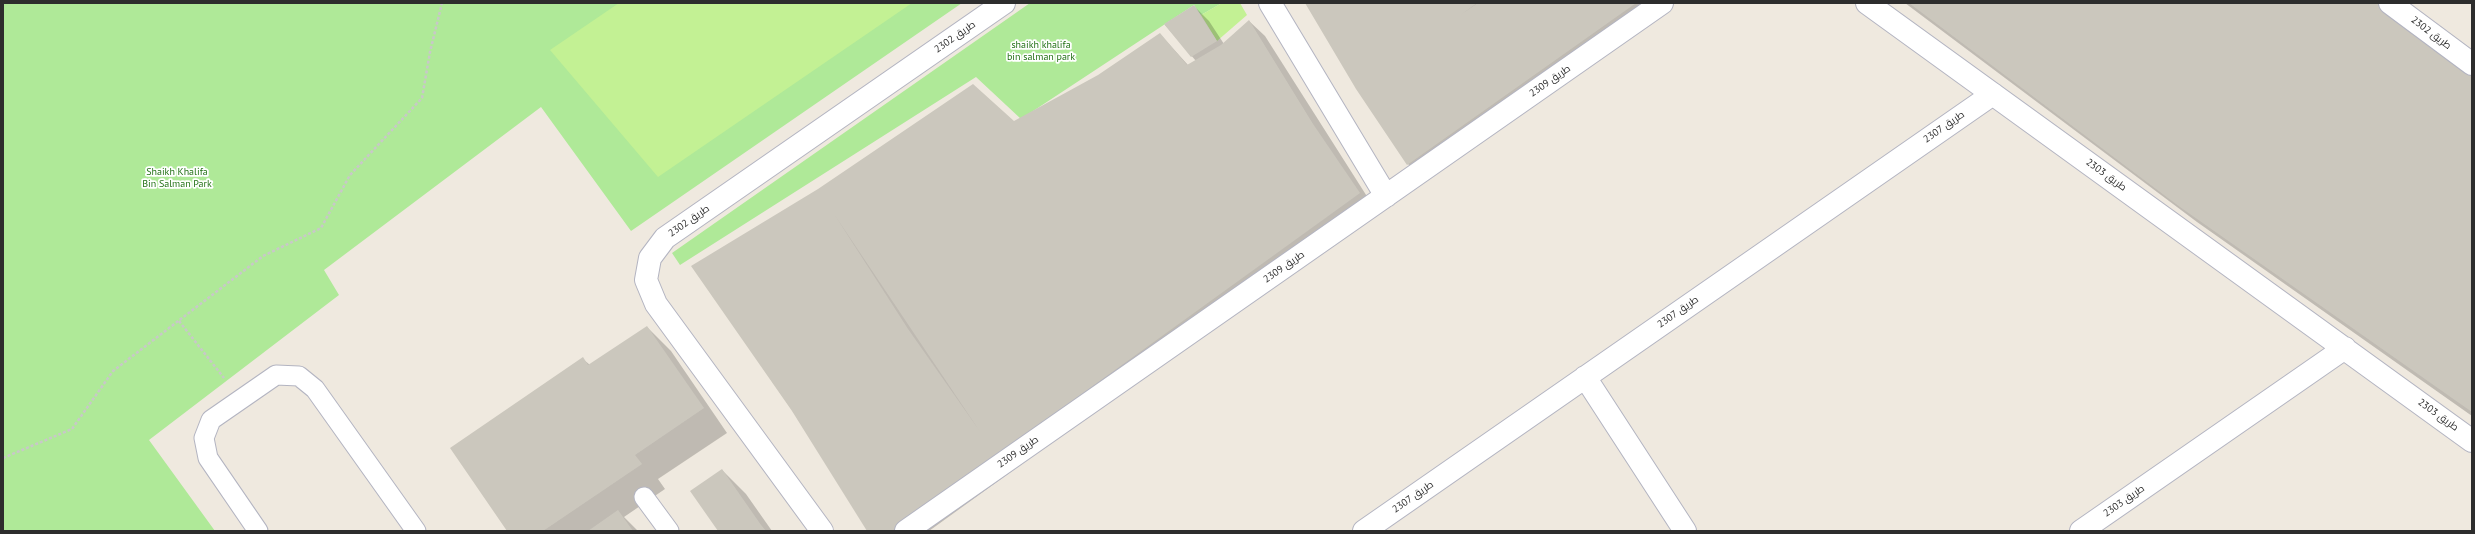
<!DOCTYPE html>
<html>
<head>
<meta charset="utf-8">
<style>
  body { margin:0 }
  #map { position:relative; width:2475px; height:534px; overflow:hidden; background:#efe9df; font-family:"PT Sans",sans-serif }
  canvas { display:block }
  .frame { position:absolute; inset:0; border:4px solid #2d2d2d; pointer-events:none }
</style>
</head>
<body>
<div id="map">
<canvas width="2475" height="534"></canvas>
<div class="frame"></div>
</div>
<script>
const ctx = document.querySelector('canvas').getContext('2d');
ctx.lineJoin = 'round';
function paint(path, color) {
  ctx.fillStyle = color;
  ctx.fill(path, 'evenodd');
}
function poly(rows) {
  const path = new Path2D();
  for (const r of rows) {
    path.moveTo(r[0], r[1]);
    for (let i = 2; i < r.length; i += 2) path.lineTo(r[i], r[i + 1]);
  }
  return path;
}
function strokePath(path, color, width, dash) {
  ctx.strokeStyle = color;
  ctx.lineWidth = width;
  ctx.lineCap = dash ? 'butt' : 'round';
  ctx.setLineDash(dash || []);
  ctx.stroke(path);
}
function drawText(font, color, halo, rows, align = 'center') {
  ctx.font = font + ' "PT Sans",Cairo,sans-serif';
  ctx.lineWidth = 3.5;
  ctx.setLineDash([]);
  ctx.textBaseline = 'middle';
  ctx.strokeStyle = halo;
  ctx.fillStyle = color;
  for (const [text, x, y, turn = 0] of rows) {
    ctx.save();
    ctx.translate(x, y);
    ctx.rotate((+turn || 0) * Math.PI / 180);
    ctx.textAlign = isNaN(turn) ? turn : align;
    if (halo) ctx.strokeText(text, 0, 0);
    ctx.fillText(text, 0, 0);
    ctx.restore();
  }
}
paint(poly([
  [3,3,962,3,631,231,541,107,324,270,339,295,149,440,215,531,3,531],
  [1030,3,1222,3,1201,15,1194,5,1021,119,976,77,680,265,672,253]
]), '#afe998');
paint(poly([
  [619,3,912,3,658,177,550,50],
  [1222,3,1240,3,1247,15,1217,41,1201,15]
]), '#c3f194');
paint(poly([
  [1306,3,1673,3,1423,180,1408,164],
  [1905,3,2376,3,2472,77,2472,416,2197,222],
  [1194,6,1209,21,1224,44,1249,21,1265,36,1375,209,929,531,868,531,792,410,692,266,1014,123,1099,76,1160,34,1188,65,1196,61,1165,25],
  [647,327,671,351,727,433,658,479,665,489,624,517,638,531,508,531,583,359,590,365],
  [722,470,746,494,772,531,718,531]
]), '#0003');
paint(poly([
  [1305,3,1477,3,1459,16,1478,3,1636,3,1407,165,1356,89],
  [1909,3,2378,3,2472,75,2472,412,2180,207],
  [1194,5,1217,41,1191,57,1164,24],
  [1249,20,1313,124,1360,193,892,531,867,531,792,411,691,266,818,189,973,84,1014,121,1098,75,1160,33,1187,65,1221,45],
  [834,214,981,433,908,329],
  [647,326,704,408,635,455,642,464,543,531,507,531,450,448,583,357,588,365],
  [722,469,761,525,766,531,718,531,690,491],
  [618,510,633,531,588,531]
]), '#cbc7bd');
const lane = poly([
  [644,497,669,531],
  [258,531,208,458,204,438,211,420,276,375,299,376,315,389,416,531]
]);
const street = poly([
  [1270,3,1386,196],
  [1867,3,2472,441],
  [2390,3,2472,64],
  [1585,377,1685,531],
  [822,531,656,304,646,280,650,258,665,238,1004,3],
  [906,531,1662,3],
  [1364,531,1993,94],
  [2081,531,2345,348]
]);
strokePath(lane, '#b3b4c1', 21);
strokePath(street, '#b3b4c1', 24);
strokePath(poly([
  [179,321,224,378],
  [3,458,72,429,113,371,263,256,321,228,350,175,422,98,430,52,442,3]
]), '#c8c8c8', 2.5, [3, 2]);
strokePath(lane, '#fff', 19);
strokePath(street, '#fff', 22);
drawText('10px', '#2d2d2d', '#fff', [
  ["طريق 2302",2431,33,37],
  ["طريق 2302",955,37,-35],
  ["طريق 2309",1550,81,-35],
  ["طريق 2307",1944,127,-35],
  ["طريق 2303",2106,175,36],
  ["طريق 2302",689,221,-35],
  ["طريق 2309",1284,267,-35],
  ["طريق 2307",1678,312,-35],
  ["طريق 2303",2438,415,36],
  ["طريق 2309",1018,452,-35],
  ["طريق 2307",1413,497,-35],
  ["طريق 2303",2124,501,-35]
]);
drawText('10px', '#237116', '#fff', [
  ["shaikh khalifa",1041,45],
  ["bin salman park",1041,57],
  ["Shaikh Khalifa",177,172],
  ["Bin Salman Park",177,184]
]);
</script>
</body>
</html>
